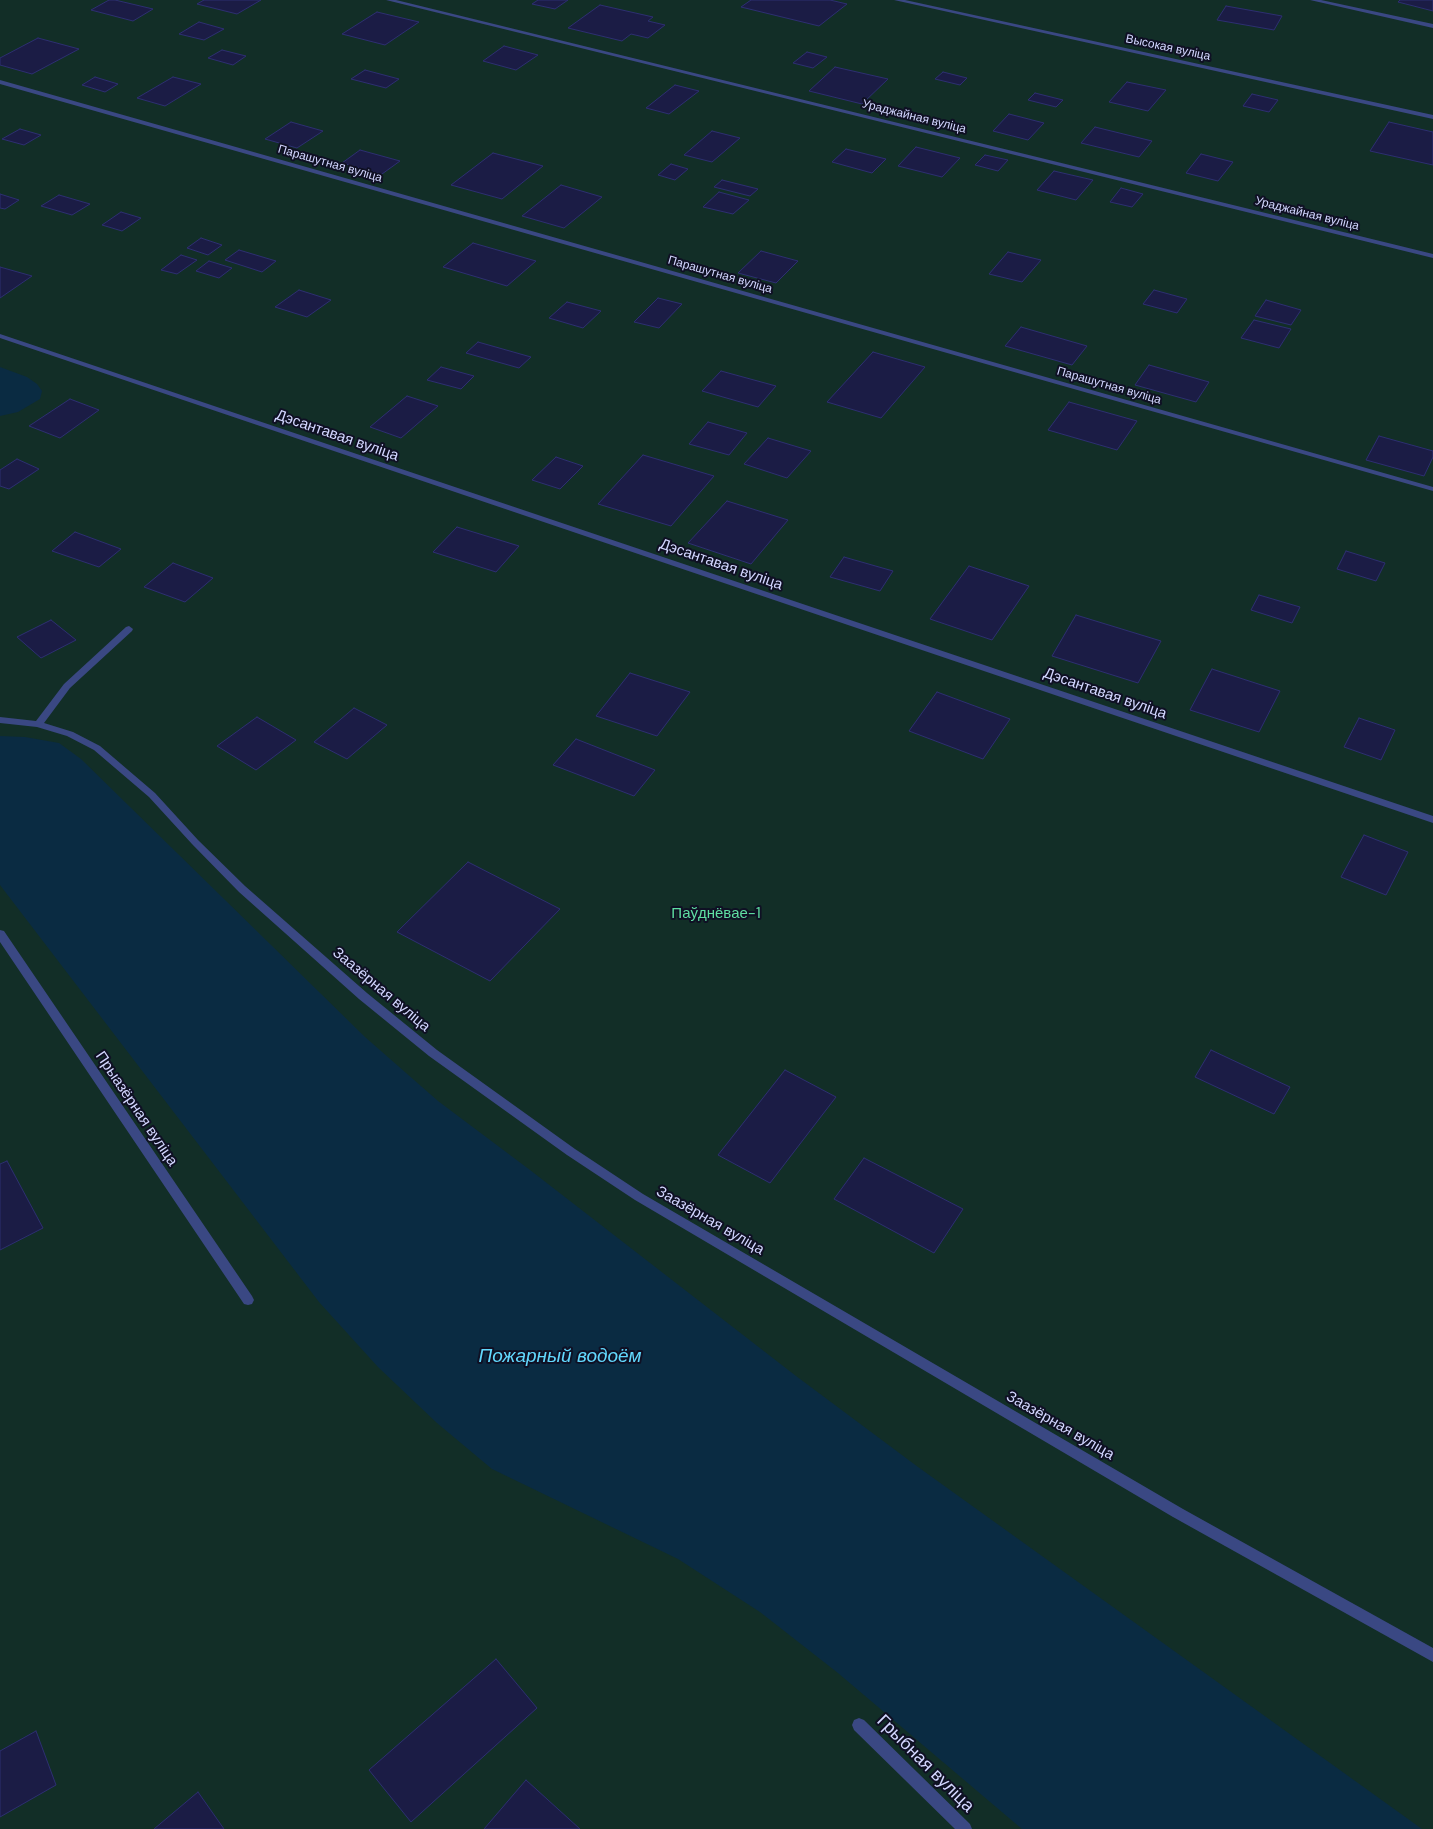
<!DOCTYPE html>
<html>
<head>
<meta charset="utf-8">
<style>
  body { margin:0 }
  canvas { display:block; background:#0f1024 }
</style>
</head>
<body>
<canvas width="1433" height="1829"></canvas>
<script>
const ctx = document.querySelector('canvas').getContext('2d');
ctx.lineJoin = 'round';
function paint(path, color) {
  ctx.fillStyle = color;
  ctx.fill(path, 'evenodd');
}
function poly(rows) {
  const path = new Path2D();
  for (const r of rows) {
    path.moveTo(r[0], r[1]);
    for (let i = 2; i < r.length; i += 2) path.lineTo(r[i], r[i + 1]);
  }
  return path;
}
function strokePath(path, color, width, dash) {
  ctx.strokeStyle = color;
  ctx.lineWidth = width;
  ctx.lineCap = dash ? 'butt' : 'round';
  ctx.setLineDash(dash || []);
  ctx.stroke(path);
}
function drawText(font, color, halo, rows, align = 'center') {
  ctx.font = font + ' "DM Sans",sans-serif';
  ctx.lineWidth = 4;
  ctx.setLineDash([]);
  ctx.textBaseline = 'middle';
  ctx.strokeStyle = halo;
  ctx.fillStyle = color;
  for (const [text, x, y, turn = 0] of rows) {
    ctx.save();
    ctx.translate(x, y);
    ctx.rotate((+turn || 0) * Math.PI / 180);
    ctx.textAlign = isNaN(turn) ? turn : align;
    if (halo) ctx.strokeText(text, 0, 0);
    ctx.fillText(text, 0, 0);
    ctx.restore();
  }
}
paint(poly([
  [0,0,1433,0,1433,1829,0,1829]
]), '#122e27');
paint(poly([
  [0,367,27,377,37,384,42,391,40,399,18,412,0,416],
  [0,736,25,737,59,743,81,759,365,1037,438,1101,530,1170,796,1376,918,1467,1422,1829,1022,1829,838,1673,760,1612,678,1559,492,1469,437,1423,378,1367,319,1302,0,885]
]), '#0a2b42');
const building = poly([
  [109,0,115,0,153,9,133,21,91,10,109,0],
  [204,0,261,0,237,14,197,4,204,0],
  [538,0,568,0,555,9,532,4,538,0],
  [751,0,830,0,847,4,819,26,741,7,751,0],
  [1400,0,1433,0,1433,11,1398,2,1400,0],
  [600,5,653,17,648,21,665,25,648,38,631,34,622,41,568,28,600,5],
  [1226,6,1282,16,1274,30,1217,20,1226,6],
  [377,12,419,22,385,45,342,34,377,12],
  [199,22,224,29,204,40,179,34,199,22],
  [38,38,79,49,32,74,0,65,0,58,38,38],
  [504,46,538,55,516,70,483,61,504,46],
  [222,50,246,56,233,65,208,58,222,50],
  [807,52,827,57,813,68,793,63,807,52],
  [835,67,888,79,862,104,809,91,835,67],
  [365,70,399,79,386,88,351,79,365,70],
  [943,72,967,78,960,85,935,79,943,72],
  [95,77,118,84,105,92,82,85,95,77],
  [173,77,201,84,165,106,137,98,173,77],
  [1127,82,1166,90,1148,111,1109,102,1127,82],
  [675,85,699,91,669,114,646,108,675,85],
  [1035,93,1063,100,1056,107,1028,100,1035,93],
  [1252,94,1278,100,1269,112,1243,106,1252,94],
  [1009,114,1044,123,1028,140,993,131,1009,114],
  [291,122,323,131,297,148,265,139,291,122],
  [1389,122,1433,132,1433,165,1370,151,1389,122],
  [1095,127,1152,141,1139,157,1081,143,1095,127],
  [20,129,41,135,24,145,2,139,20,129],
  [712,131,740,138,712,162,684,155,712,131],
  [916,147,960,158,942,177,898,166,916,147],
  [846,149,886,159,872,173,832,162,846,149],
  [360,150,400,161,382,174,342,163,360,150],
  [493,153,543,166,502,199,451,185,493,153],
  [1201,154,1233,162,1218,181,1186,173,1201,154],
  [985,155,1008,160,998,171,975,165,985,155],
  [671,164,688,169,675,180,658,175,671,164],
  [1054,171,1093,180,1076,200,1037,190,1054,171],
  [722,180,758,189,750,196,714,187,722,180],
  [561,185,602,197,564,228,522,216,561,185],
  [1121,188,1143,194,1132,207,1110,202,1121,188],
  [719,192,749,200,733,214,703,207,719,192],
  [0,194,19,200,5,209,0,208,0,194],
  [59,195,90,204,72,215,41,206,59,195],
  [121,212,141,218,122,231,102,225,121,212],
  [201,238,222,245,208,255,187,248,201,238],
  [473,243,536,261,507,286,443,267,473,243],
  [239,250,276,261,262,272,225,260,239,250],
  [761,251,798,261,776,283,738,273,761,251],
  [1008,252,1041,260,1022,282,989,274,1008,252],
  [181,255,197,260,177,274,161,270,181,255],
  [209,261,232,268,219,278,196,271,209,261],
  [0,267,32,276,0,298,0,267],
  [299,290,331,300,307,317,275,307,299,290],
  [1154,290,1187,299,1177,313,1143,304,1154,290],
  [658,298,682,304,659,328,634,322,658,298],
  [1266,300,1301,310,1291,325,1255,316,1266,300],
  [567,302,601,311,583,328,549,318,567,302],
  [1254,320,1291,329,1279,348,1241,338,1254,320],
  [1021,327,1087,346,1072,365,1005,346,1021,327],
  [478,342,531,357,519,368,466,353,478,342],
  [873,352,925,367,881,418,827,402,873,352],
  [1149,365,1209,382,1196,402,1135,385,1149,365],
  [441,367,474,376,461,389,427,380,441,367],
  [721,371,776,386,758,407,702,391,721,371],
  [407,396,438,406,401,438,370,427,407,396],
  [70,399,99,410,60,438,29,426,70,399],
  [1069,402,1137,421,1117,450,1048,430,1069,402],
  [708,422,747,433,729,455,689,444,708,422],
  [1379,436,1433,451,1433,457,1424,476,1366,460,1379,436],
  [768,438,811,451,787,478,744,464,768,438],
  [643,455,714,476,671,526,598,504,643,455],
  [556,457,583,466,560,489,532,480,556,457],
  [17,459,39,469,9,489,0,486,0,470,17,459],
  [727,501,788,520,751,564,688,543,727,501],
  [457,527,519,546,496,572,433,552,457,527],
  [75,532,121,549,99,567,52,551,75,532],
  [1346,551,1385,563,1376,581,1337,569,1346,551],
  [844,557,893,571,880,591,830,577,844,557],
  [173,563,213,578,185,602,144,587,173,563],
  [969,566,1029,586,992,640,930,619,969,566],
  [1259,595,1300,607,1292,623,1251,610,1259,595],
  [1076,615,1161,641,1138,683,1052,656,1076,615],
  [51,620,76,640,41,658,17,637,51,620],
  [1212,669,1280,691,1259,732,1190,710,1212,669],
  [630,673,690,692,657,736,596,716,630,673],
  [937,692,1010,719,983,759,909,731,937,692],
  [354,708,387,725,347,759,314,742,354,708],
  [257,717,296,740,256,770,217,746,257,717],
  [1359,718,1395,730,1381,760,1344,747,1359,718],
  [576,739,655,770,634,796,553,765,576,739],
  [1364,835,1408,852,1386,895,1341,877,1364,835],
  [468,862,560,909,490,981,397,932,468,862],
  [1211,1050,1290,1087,1274,1114,1195,1077,1211,1050],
  [785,1070,836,1097,770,1183,718,1155,785,1070],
  [864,1158,963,1209,934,1253,834,1199,864,1158],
  [7,1161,43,1228,0,1250,0,1164,7,1161],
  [496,1659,537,1708,411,1822,369,1770,496,1659],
  [36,1731,56,1785,0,1817,0,1751,36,1731],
  [526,1780,580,1829,484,1829,526,1780],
  [198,1792,224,1829,154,1829,198,1792]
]);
paint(building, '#1b1c45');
strokePath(building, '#2d2f71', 1);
paint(poly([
  [386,0,396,0,1433,254,1433,258,386,0],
  [894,0,905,0,1433,115,1433,119,894,0],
  [1310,0,1321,0,1433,24,1433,28,1310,0],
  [0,80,1433,487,1433,491,0,84,0,80],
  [0,334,1433,816,1433,823,0,338,0,334],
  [129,626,133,629,132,631,70,688,44,723,73,732,100,746,155,793,198,840,245,886,367,993,437,1050,575,1149,643,1194,1183,1509,1433,1648,1433,1662,1173,1517,635,1200,567,1155,429,1056,359,999,239,892,192,844,149,797,94,750,67,736,37,727,0,723,0,717,36,721,64,684,126,627,129,626],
  [0,930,4,931,252,1296,254,1300,252,1304,248,1305,244,1304,0,942,0,930],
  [859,1718,864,1720,970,1824,972,1829,955,1829,854,1730,852,1725,854,1720,859,1718]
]), '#3a4883');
drawText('12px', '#d3d7ff', '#0f1024', [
  ["Высокая вуліца",1168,48,12],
  ["Ураджайная вуліца",914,117,14],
  ["Парашутная вуліца",330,164,16],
  ["Ураджайная вуліца",1307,214,14],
  ["Парашутная вуліца",720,275,16],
  ["Парашутная вуліца",1109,386,16]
]);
drawText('15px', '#d3d7ff', '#0f1024', [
  ["Дэсантавая вуліца",337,436,19],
  ["Дэсантавая вуліца",721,565,19],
  ["Дэсантавая вуліца",1105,694,19],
  ["Заазёрная вуліца",381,990,40],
  ["Прыазёрная вуліца",136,1109,56],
  ["Заазёрная вуліца",710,1221,30],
  ["Заазёрная вуліца",1060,1426,30]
]);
drawText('15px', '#5fdea2', '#0f1024', [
  ["Паўднёвае-1",716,914]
]);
drawText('18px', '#d3d7ff', '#0f1024', [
  ["Грыбная вуліца",925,1764,45]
]);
drawText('italic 19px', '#62d8fd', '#0f1024', [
  ["Пожарный водоём",560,1357]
]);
</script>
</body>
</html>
